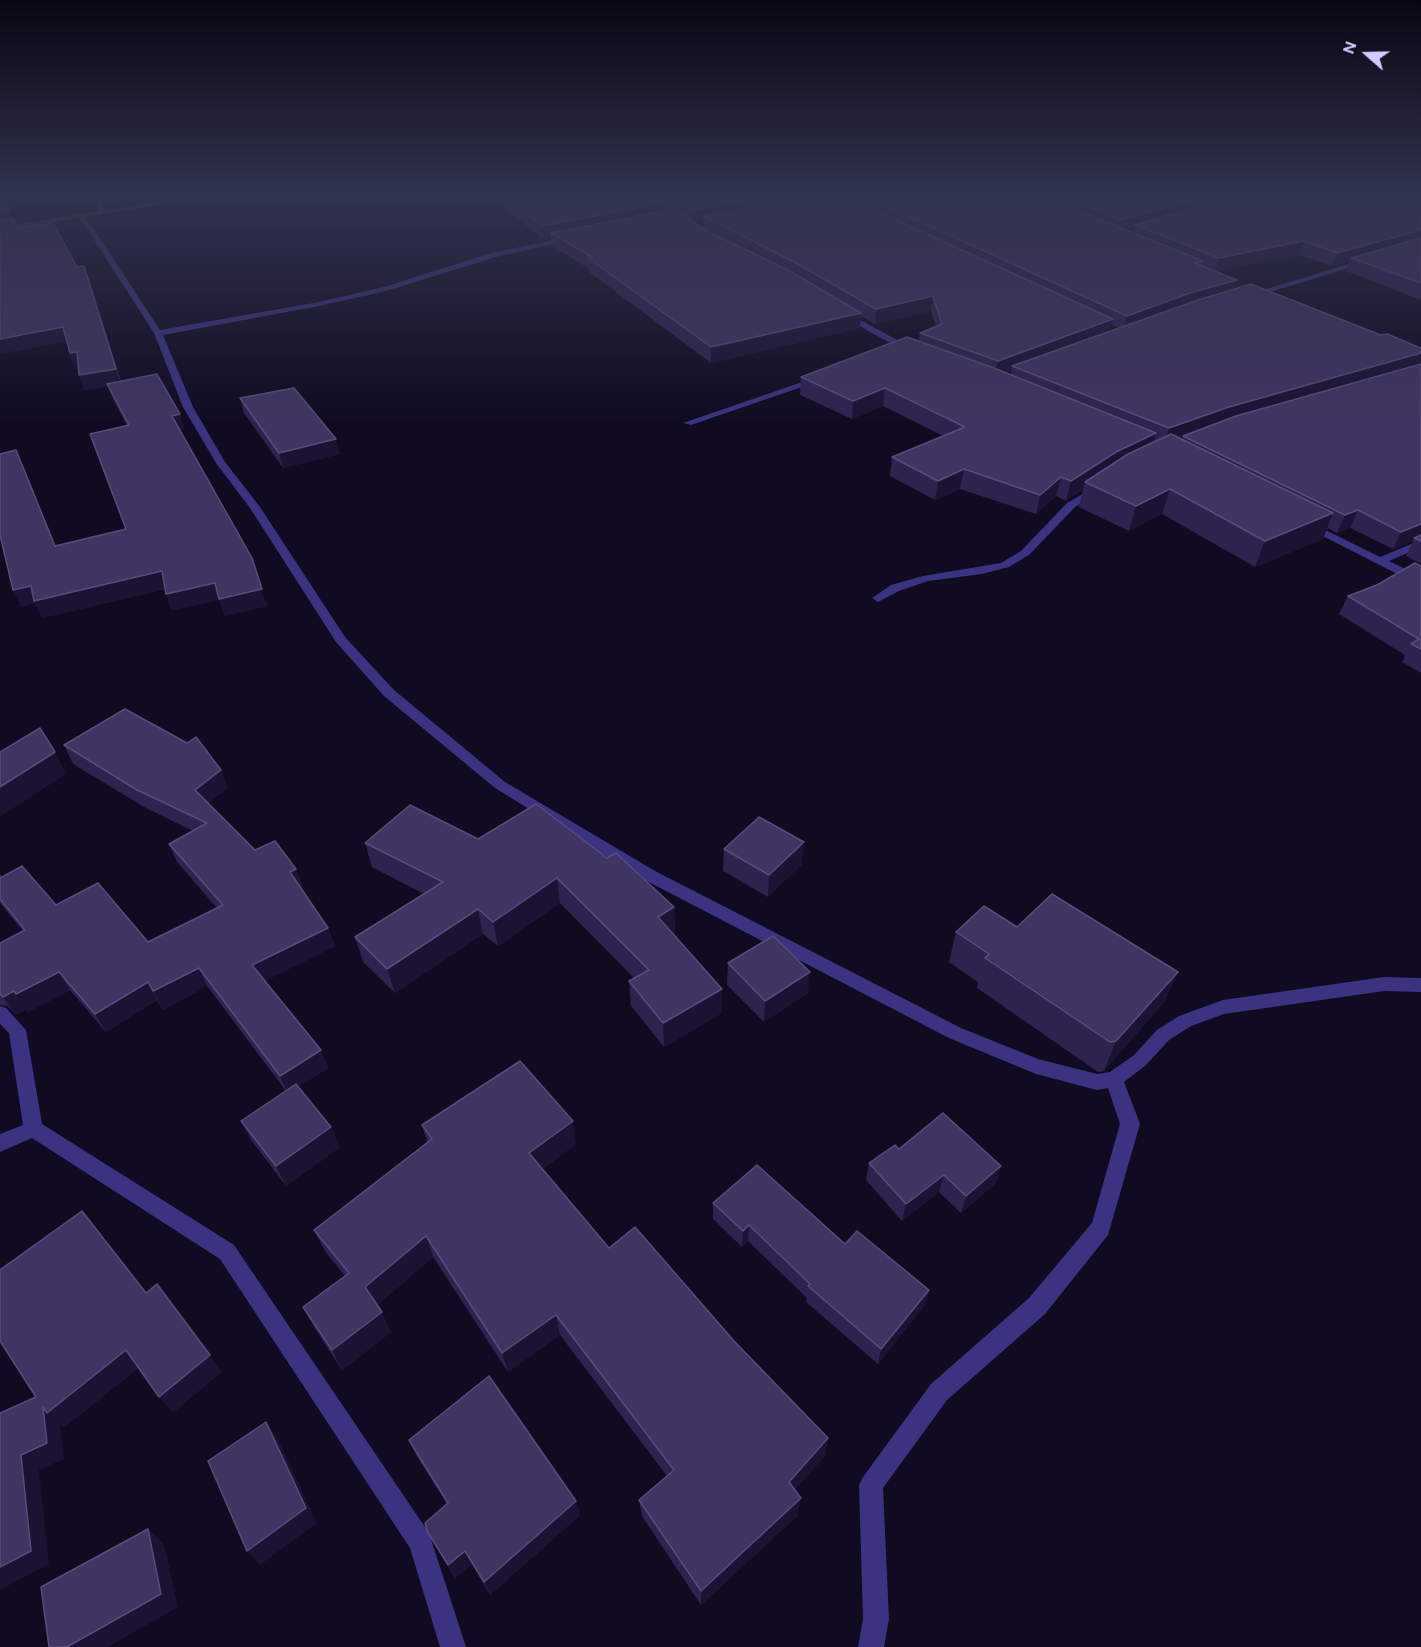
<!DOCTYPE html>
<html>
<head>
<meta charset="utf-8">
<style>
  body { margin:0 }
  #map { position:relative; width:1421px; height:1647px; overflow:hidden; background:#100b20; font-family:"DM Sans",sans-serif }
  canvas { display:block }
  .north { position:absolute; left:1337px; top:24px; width:60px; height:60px; -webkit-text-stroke:4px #100b20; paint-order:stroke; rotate:290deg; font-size:16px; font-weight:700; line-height:24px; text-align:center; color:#d4caff }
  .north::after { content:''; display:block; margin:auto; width:21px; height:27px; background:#d4caff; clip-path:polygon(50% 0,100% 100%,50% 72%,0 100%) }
</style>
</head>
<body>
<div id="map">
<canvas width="1421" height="1647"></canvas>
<div class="north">N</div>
</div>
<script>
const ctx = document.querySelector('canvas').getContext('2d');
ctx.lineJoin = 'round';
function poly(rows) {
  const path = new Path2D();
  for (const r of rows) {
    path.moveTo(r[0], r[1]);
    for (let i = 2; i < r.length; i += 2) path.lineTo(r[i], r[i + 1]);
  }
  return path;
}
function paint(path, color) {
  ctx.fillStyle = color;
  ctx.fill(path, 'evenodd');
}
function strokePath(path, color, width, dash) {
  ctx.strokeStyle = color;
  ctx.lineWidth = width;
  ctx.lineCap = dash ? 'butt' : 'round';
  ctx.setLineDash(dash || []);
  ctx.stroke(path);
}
paint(poly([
  [97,194,103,194,103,214,98,213,97,194],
  [80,214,91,225,160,330,319,302,384,287,491,253,572,236,572,240,496,257,386,291,319,306,163,335,193,407,225,462,260,507,345,637,394,690,505,782,655,871,961,1028,1038,1059,1097,1074,1110,1072,1134,1055,1157,1030,1179,1016,1223,1000,1384,977,1421,978,1421,992,1384,991,1224,1014,1191,1026,1169,1040,1146,1065,1124,1082,1140,1124,1108,1235,1045,1314,947,1400,883,1488,889,1619,884,1647,858,1647,863,1619,859,1485,863,1477,931,1384,1029,1298,1092,1223,1120,1124,1108,1088,1097,1090,1036,1074,949,1038,643,879,495,788,384,696,336,642,250,508,216,463,183,407,154,333,86,227,77,216,80,214],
  [1362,260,1369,262,1250,298,1243,296,1362,260],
  [843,311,914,349,915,351,908,353,840,315,840,311,843,311],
  [817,377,825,379,691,425,683,423,817,377],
  [1098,485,1103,488,1102,490,1075,507,1029,555,1009,567,982,574,928,581,899,591,878,602,872,598,891,585,923,576,1001,563,1021,551,1067,503,1098,485],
  [1309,522,1380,557,1421,540,1421,547,1389,561,1421,577,1421,586,1305,527,1303,525,1309,522],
  [0,1006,6,1008,26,1030,42,1124,234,1245,429,1533,466,1647,440,1647,410,1548,220,1259,32,1138,0,1152,0,1134,23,1125,9,1033,0,1024,0,1006]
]), '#3b3382');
paint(poly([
  [207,194,225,194,0,231,0,227,207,194]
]), '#3b3382');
paint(poly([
  [0,194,18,228,77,267,89,279,121,381,185,429,180,430,267,606,225,616,219,600,172,610,166,594,165,589,42,618,35,603,21,607,0,454,16,450,55,546,126,529,127,426,113,399,108,386,84,390,78,367,75,367,70,353,67,341,0,354],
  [487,194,1421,194,1421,300,1346,271,1349,261,1332,266,1299,255,1216,271,1234,289,1421,348,1421,564,1406,556,1413,541,1393,549,1350,528,1337,533,1328,528,1323,539,1255,567,1162,514,1129,531,1079,507,1083,489,1066,501,1056,496,1036,514,960,489,935,500,890,476,892,457,943,436,883,406,852,419,800,395,801,377,919,341,920,333,936,327,931,311,875,324,861,316,860,328,711,363,589,272,588,268,552,246,551,238,543,239],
  [850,195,849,199,842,196],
  [663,207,669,210,663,211],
  [701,221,703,221,703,228,694,222],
  [1134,228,1133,233,1126,230],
  [1111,325,1118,328,1110,331],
  [1011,371,1011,375,1005,373],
  [240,398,340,454,283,468,244,413],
  [1421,566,1421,673,1402,662,1405,655,1339,614,1348,596],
  [64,745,221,770,228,788,208,803,255,850,296,869,303,887,301,888,328,928,335,946,264,981,321,1050,328,1068,298,1087,331,1127,340,1147,286,1186,252,1141,241,1121,286,1091,207,986,163,1010,157,1000,106,1032,70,990,28,1012,26,1009,16,1015,8,1006,0,1005,0,943,23,931,0,903,0,873,2,877,56,905,148,942,217,908,177,862,169,844,193,831,146,808,73,764],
  [478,839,607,858,674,907,675,932,673,933,722,989,722,1013,664,1047,631,1006,629,981,634,978,560,903,498,946,483,934,395,993,363,962,355,937,424,894,372,867,365,843],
  [724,849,802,864,768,897,723,871],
  [1017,927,1178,972,1164,1002,1104,1071,1098,1072,977,988,978,982,949,962,956,932],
  [728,963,808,993,764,1022,727,985],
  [422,1125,576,1144,542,1169,609,1248,734,1341,828,1438,825,1456,794,1490,798,1515,701,1605,642,1516,639,1500,667,1476,560,1335,508,1372,433,1257,377,1305,391,1332,342,1370,314,1327,303,1307,345,1276,325,1251,314,1230,427,1142],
  [899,1149,1001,1166,996,1183,961,1213,939,1192,902,1221,866,1180,869,1163],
  [713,1203,845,1244,929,1290,925,1305,878,1364,806,1302,807,1298,748,1241,742,1247,713,1219],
  [409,1440,576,1501,580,1515,490,1595,472,1564,455,1578,435,1544,447,1504,416,1455]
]), '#2e234f');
paint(poly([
  [779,194,821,194,703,216,703,221,692,223,692,210],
  [1213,194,1254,194,1135,225,1134,228,1118,233,1121,220],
  [663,203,663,216,551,233,551,238,543,239,542,226],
  [9,210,14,222,0,225,0,212],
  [1421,230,1421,242,1351,258,1349,261,1332,266,1337,253],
  [1304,241,1299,255,1215,271,1219,258],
  [84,266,121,384,84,390,79,375],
  [1237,280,1233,294,1123,331,1127,316,1190,293],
  [933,296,931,311,875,324,876,309],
  [861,313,860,328,711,363,711,347],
  [1113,319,1109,335,1012,366,1011,371,995,377,998,361],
  [63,327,69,341,0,354,0,339],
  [77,352,82,366,75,367,70,353],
  [1421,353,1421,367,1183,436,1181,439,1164,446,1169,428,1229,407],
  [885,388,883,406,852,419,853,401],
  [180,414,185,429,177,431,172,416],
  [1156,433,1150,452,1085,482,1083,489,1066,501,1071,481,1116,452],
  [336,439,340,454,283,468,279,453],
  [16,450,23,466,62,563,55,546],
  [964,469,960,489,935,500,938,481],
  [1061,477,1056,496,1036,514,1040,495],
  [1170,489,1162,514,1129,531,1136,506],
  [1358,510,1350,528,1337,533,1345,515],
  [1333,513,1323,539,1255,567,1265,541],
  [1421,524,1421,538,1414,538,1413,541,1393,549,1401,532],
  [252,558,267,606,225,616,219,600,172,610,166,594],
  [162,571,168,588,42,618,35,603,21,607,13,590,31,586],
  [55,752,66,774,0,817,0,787],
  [221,770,228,788,202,808,195,790],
  [804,842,802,864,768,897,769,875],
  [296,869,303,887,297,890,290,872],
  [557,878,560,903,498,946,493,922],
  [674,907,675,932,659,942,658,917],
  [478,909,483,934,395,993,387,969],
  [328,928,335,946,259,984,252,965],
  [199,968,207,986,163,1010,153,991],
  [59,972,70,990,28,1012,26,1009,16,1015,3,997,14,991],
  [810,972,808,993,764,1022,765,1001],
  [1178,972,1164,1002,1104,1071,1116,1041],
  [148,982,157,1000,106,1032,95,1014],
  [722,989,722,1013,664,1047,663,1023],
  [321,1050,328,1068,288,1094,280,1076],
  [573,1121,576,1144,533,1175,529,1153],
  [331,1127,340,1147,286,1186,276,1166],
  [1001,1166,996,1183,961,1213,966,1196],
  [944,1175,939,1192,902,1221,906,1204],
  [749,1225,748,1241,742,1247,743,1231],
  [426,1236,433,1257,374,1307,365,1287],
  [929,1290,925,1305,878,1364,881,1349],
  [170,1302,222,1372,173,1413,159,1397],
  [382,1312,391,1332,342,1370,332,1350],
  [556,1315,560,1335,508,1372,502,1353],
  [126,1350,140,1367,64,1428,60,1425,64,1459,39,1470,49,1564,0,1590,0,1567,21,1455,43,1407],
  [266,1422,278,1439,317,1523,260,1565,247,1551],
  [828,1438,825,1456,786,1499,789,1482],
  [801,1498,798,1515,701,1605,701,1591],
  [576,1501,580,1515,490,1595,484,1582],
  [148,1529,164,1544,178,1607,108,1647,67,1647],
  [465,1551,472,1564,455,1578,448,1565]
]), '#1b1234');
const building = poly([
  [0,194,1,194,9,210,0,212,0,194],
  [501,194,645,194,663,203,542,226,501,194],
  [662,194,779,194,692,210,662,194],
  [823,194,839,194,1113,319,998,361,920,333,942,324,933,296,876,309,796,263,703,216,823,194],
  [859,194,1037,194,1203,261,1195,263,1237,280,1190,293,1127,316,859,194],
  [1056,194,1213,194,1121,220,1056,194],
  [1243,194,1421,194,1421,230,1337,253,1304,241,1219,258,1135,225,1243,194],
  [675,209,707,231,788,270,861,313,711,347,588,258,592,257,551,233,675,209],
  [13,218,18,228,53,223,77,267,84,266,116,369,79,375,77,352,70,353,63,327,0,339,0,220,13,218],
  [1421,238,1421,283,1351,258,1421,238],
  [1251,284,1381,335,1387,334,1421,348,1421,353,1229,407,1169,428,1012,366,1198,300,1251,284],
  [907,337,994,368,1156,433,1116,452,1071,481,1061,477,1040,495,964,469,938,481,892,457,965,427,885,388,853,401,801,377,907,337],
  [1421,364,1421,524,1401,532,1358,510,1345,515,1183,436,1236,416,1421,364],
  [157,374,180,414,172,416,252,558,262,589,219,599,215,583,166,594,162,571,34,601,31,586,13,590,0,535,0,454,16,450,55,546,126,529,90,434,129,425,107,384,157,374],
  [294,388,336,439,279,453,240,398,294,388],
  [1171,434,1333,513,1265,541,1170,489,1136,506,1085,482,1128,454,1171,434],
  [1421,535,1421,541,1414,538,1421,535],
  [1415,563,1421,566,1421,649,1411,644,1419,639,1348,596,1377,585,1415,563],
  [125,709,187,743,196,737,221,770,195,790,255,850,275,841,296,869,290,872,328,928,252,965,321,1050,280,1076,199,968,153,991,148,982,95,1014,59,972,16,994,14,991,3,997,0,994,0,943,25,930,0,899,0,878,22,866,56,905,98,883,148,942,223,905,169,844,207,823,137,790,64,745,125,709],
  [40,728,55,752,0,787,0,752,40,728],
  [536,804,607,858,616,853,674,907,658,917,722,989,663,1023,629,981,649,970,557,878,493,922,478,909,387,969,355,937,443,882,365,843,410,805,478,839,536,804],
  [759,817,804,842,769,875,724,849,759,817],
  [1052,894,1178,972,1116,1041,1110,1042,985,958,989,954,956,932,984,906,1017,927,1052,894],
  [773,936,810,972,765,1001,728,963,773,936],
  [520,1061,573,1121,529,1153,609,1248,635,1227,734,1341,828,1438,789,1482,801,1498,701,1591,639,1500,674,1470,556,1315,502,1353,426,1236,365,1287,382,1312,332,1350,303,1307,349,1273,314,1230,432,1139,422,1125,520,1061],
  [296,1084,331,1127,276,1166,241,1121,296,1084],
  [943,1113,1001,1166,966,1196,944,1175,906,1204,869,1163,895,1145,899,1149,943,1113],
  [757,1165,845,1244,857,1231,929,1290,881,1349,808,1286,810,1284,749,1225,743,1231,713,1203,757,1165],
  [82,1211,146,1293,157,1284,210,1355,159,1397,126,1350,47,1413,43,1407,47,1443,21,1455,31,1551,0,1567,0,1413,36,1397,0,1341,0,1270,82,1211],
  [489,1376,576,1501,484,1582,465,1551,448,1565,427,1531,425,1523,448,1503,409,1440,489,1376],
  [266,1422,306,1508,247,1551,208,1461,266,1422],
  [148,1529,161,1594,67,1647,49,1647,41,1587,148,1529]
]);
paint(building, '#403562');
strokePath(building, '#574c7b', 1.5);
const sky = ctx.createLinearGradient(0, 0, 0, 425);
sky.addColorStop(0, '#090612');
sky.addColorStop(0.46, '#31344e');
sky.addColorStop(1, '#31344e00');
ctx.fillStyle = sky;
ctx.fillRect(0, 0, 1421, 425);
</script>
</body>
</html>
